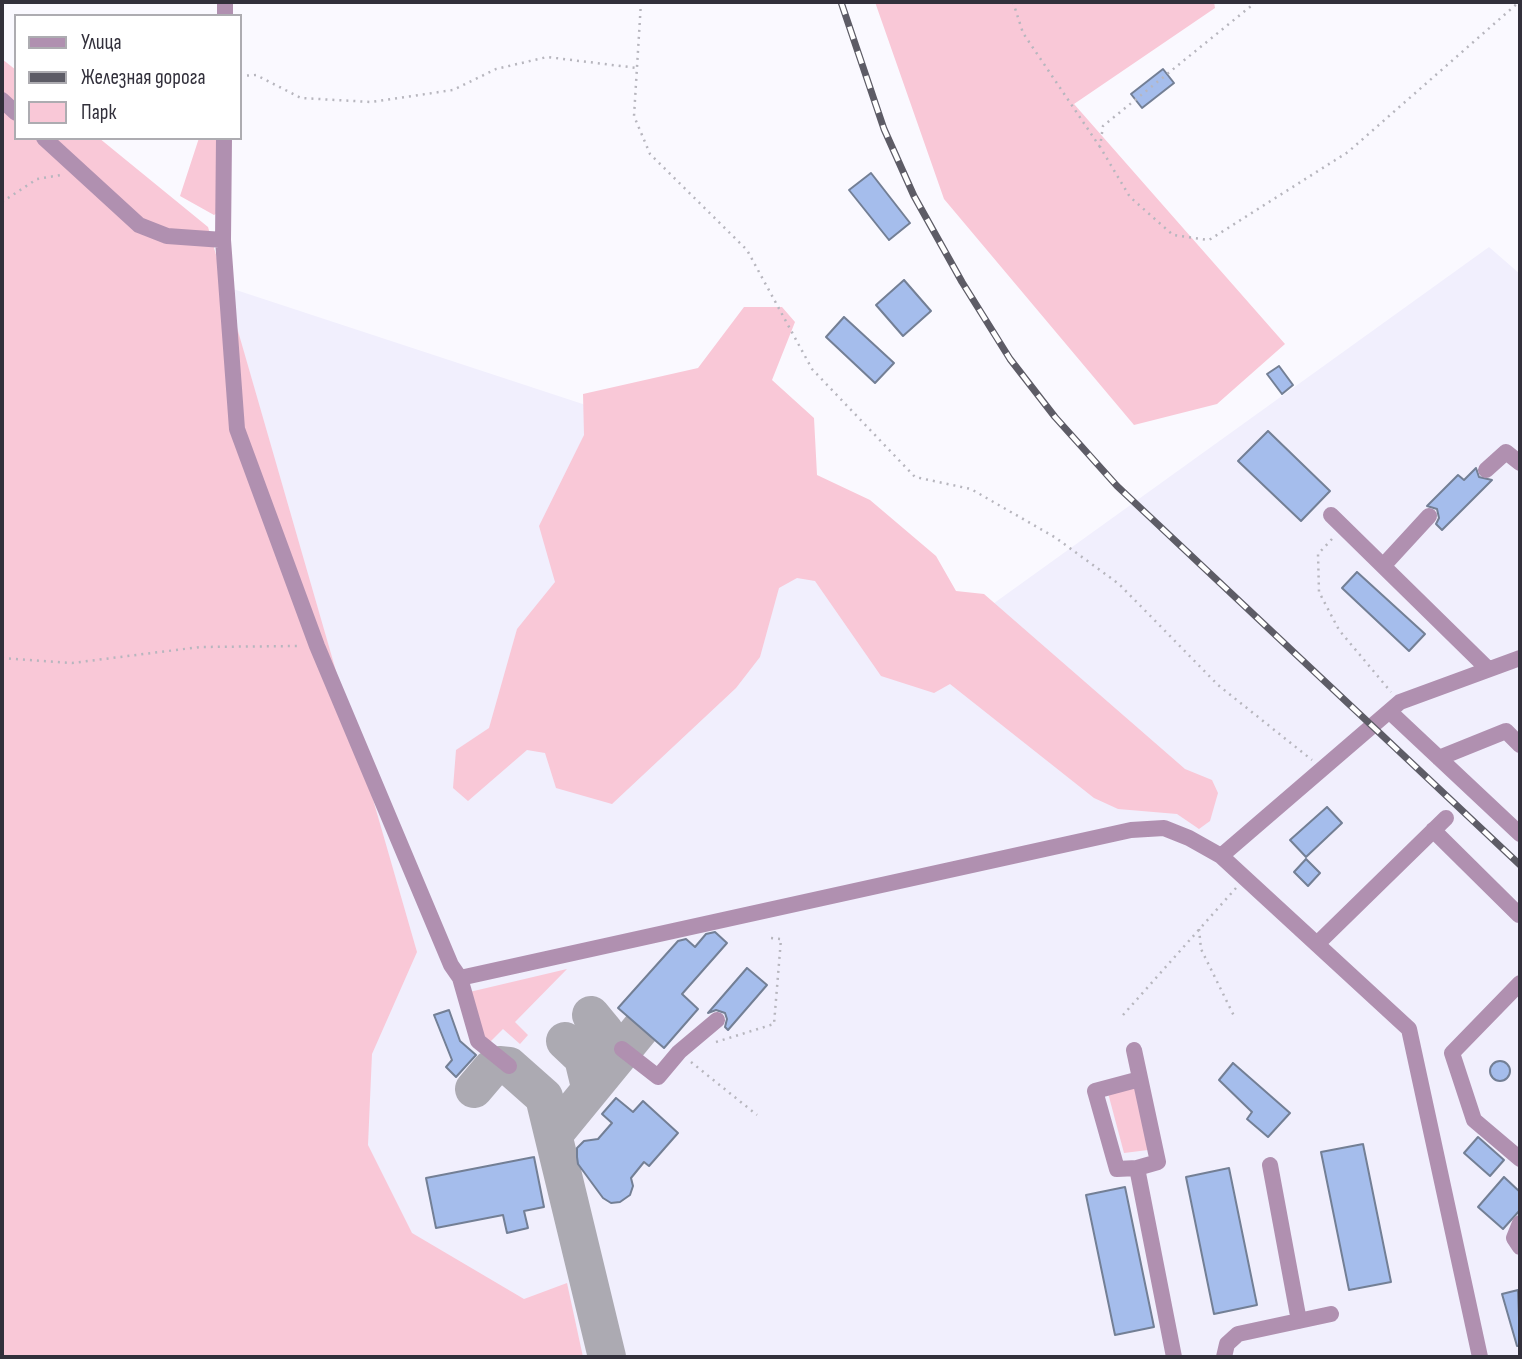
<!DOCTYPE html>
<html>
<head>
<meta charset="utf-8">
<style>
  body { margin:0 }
  #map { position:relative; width:1522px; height:1359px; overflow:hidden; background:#faf9ff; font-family:"Sofia Sans Condensed",sans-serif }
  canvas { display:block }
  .frame { position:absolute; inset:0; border:4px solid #32303b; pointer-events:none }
  .legend { position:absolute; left:14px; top:14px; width:228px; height:126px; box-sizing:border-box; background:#fff; border:2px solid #adacb1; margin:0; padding:9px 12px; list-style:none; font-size:21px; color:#32303b }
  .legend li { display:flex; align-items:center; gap:14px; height:35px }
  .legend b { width:35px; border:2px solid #adacb1 }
</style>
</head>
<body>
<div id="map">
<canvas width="1522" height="1359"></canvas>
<div class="frame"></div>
<ul class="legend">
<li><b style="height:9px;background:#b090b0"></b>Улица</li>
<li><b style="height:9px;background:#5d5c66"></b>Железная дорога</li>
<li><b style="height:19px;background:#f9c8d7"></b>Парк</li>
</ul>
</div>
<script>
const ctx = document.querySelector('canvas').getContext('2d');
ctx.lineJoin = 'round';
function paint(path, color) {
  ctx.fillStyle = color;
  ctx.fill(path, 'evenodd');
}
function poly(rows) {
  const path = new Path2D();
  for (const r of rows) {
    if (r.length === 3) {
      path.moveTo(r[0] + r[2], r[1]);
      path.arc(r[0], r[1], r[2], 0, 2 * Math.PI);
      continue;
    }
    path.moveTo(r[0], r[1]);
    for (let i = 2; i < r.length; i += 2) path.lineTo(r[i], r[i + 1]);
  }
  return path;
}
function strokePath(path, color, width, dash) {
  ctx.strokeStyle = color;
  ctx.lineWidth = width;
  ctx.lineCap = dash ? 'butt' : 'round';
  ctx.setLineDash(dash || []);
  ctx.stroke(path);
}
paint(poly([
  [2,213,683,437,947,637,1489,247,1520,274,1520,1357,2,1357]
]), '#f1effd');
paint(poly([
  [875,2,1214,2,1215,8,1074,104,1285,344,1217,404,1134,425,944,199],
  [2,59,16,70,16,138,99,138,208,227,417,952,372,1054,368,1145,412,1233,524,1299,567,1283,583,1357,2,1357],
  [199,138,226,138,226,206,214,215,180,196],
  [744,307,782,307,795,322,772,380,814,418,817,475,870,500,936,556,956,591,984,594,1185,769,1212,780,1218,793,1210,821,1199,829,1177,814,1118,809,1094,798,950,684,934,693,881,676,815,581,797,578,779,588,760,657,736,688,612,804,556,788,545,753,527,750,468,801,453,788,456,750,489,728,517,629,555,582,539,526,584,435,583,394,698,368],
  [567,969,515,1022,528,1035,520,1044,503,1029,485,1047,461,994],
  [1136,1086,1148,1150,1124,1153,1108,1093]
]), '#f9c8d7');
strokePath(poly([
  [591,1015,605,1032,611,1061],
  [565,1041,583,1058,590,1087],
  [474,1089,491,1069,499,1065,509,1066,544,1097,607,1357],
  [555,1133,641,1028]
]), '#acaab2', 38);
const building = poly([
  [1163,69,1174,83,1142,108,1131,94,1163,69],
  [871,173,910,223,889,240,849,190,871,173],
  [904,280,931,311,903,336,876,305,904,280],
  [844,317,894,363,875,383,826,337,844,317],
  [1279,366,1293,385,1282,394,1267,374,1279,366],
  [1268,431,1330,491,1301,521,1238,461,1268,431],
  [1476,468,1479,477,1492,480,1442,530,1436,524,1439,518,1437,509,1427,506,1458,475,1464,480,1476,468],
  [1357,572,1425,634,1409,651,1342,588,1357,572],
  [1327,807,1342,823,1306,857,1290,840,1327,807],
  [1306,859,1320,873,1308,886,1294,872,1306,859],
  [715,932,727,943,682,994,698,1009,664,1048,618,1008,678,941,686,939,695,947,706,934,715,932],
  [747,968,767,985,728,1030,725,1027,727,1019,725,1013,716,1010,708,1013,747,968],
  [449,1010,460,1041,476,1055,456,1077,446,1067,452,1060,434,1015,449,1010],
  [1500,1071,10],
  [1233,1063,1290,1113,1268,1137,1247,1119,1252,1112,1219,1080,1233,1063],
  [616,1098,633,1112,643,1101,678,1133,649,1166,644,1162,631,1178,633,1186,630,1195,620,1202,611,1203,603,1198,578,1164,577,1157,577,1148,584,1141,598,1139,612,1123,602,1114,616,1098],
  [1478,1137,1504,1160,1490,1176,1464,1153,1478,1137],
  [1363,1144,1391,1282,1349,1290,1321,1152,1363,1144],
  [534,1157,544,1207,524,1211,528,1228,507,1233,503,1215,436,1228,426,1178,534,1157],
  [1229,1168,1257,1305,1214,1314,1186,1177,1229,1168],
  [1504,1177,1520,1192,1520,1210,1503,1229,1478,1207,1504,1177],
  [1125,1187,1154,1327,1115,1335,1086,1195,1125,1187],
  [1518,1290,1520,1346,1517,1346,1502,1294,1518,1290]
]);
paint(building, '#a5bdec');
strokePath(building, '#737f95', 2);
strokePath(poly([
  [641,2,634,116,650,154,747,250,812,369,915,477,971,489,1056,538,1119,584,1218,685,1312,760],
  [1013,2,1023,33,1100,147],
  [1256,2,1103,126,1100,147,1130,197,1173,235,1209,240,1348,152,1519,2],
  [240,76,256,75,301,98,371,102,453,90,496,69,547,57,637,68],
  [2,202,37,179,61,175],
  [1332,539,1318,554,1319,592,1339,630,1391,692],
  [2,658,72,663,200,647,300,646],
  [1199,929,1201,949,1235,1018],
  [1123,1015,1236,888],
  [716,1042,774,1024,781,939,771,938],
  [691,1062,757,1115]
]), '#b7b6be', 2.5, [2, 5]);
strokePath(poly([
  [225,16,225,2],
  [2,100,16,113],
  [44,138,139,225,167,236,223,240],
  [224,138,223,240,237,429,317,646,451,965,460,978,478,1041,509,1066],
  [1486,470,1506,452,1520,463],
  [1331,515,1487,668],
  [1383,566,1429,516],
  [1390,712,1520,834],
  [1439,758,1506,731,1520,745],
  [1433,830,1519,915],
  [1221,856,1400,702,1520,658],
  [1317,944,1446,818],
  [460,978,1131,830,1164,828,1189,838,1221,856,1409,1029,1480,1357],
  [1520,983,1452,1053,1474,1120,1520,1159],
  [622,1049,658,1077,679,1052,717,1020],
  [1134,1050,1158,1162,1137,1168,1174,1357],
  [1270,1165,1299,1321],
  [1137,1168,1117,1169,1095,1091,1140,1079],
  [1520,1223,1514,1238,1520,1247],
  [1224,1357,1227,1344,1238,1334,1331,1314]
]), '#b090b0', 16);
const rail = poly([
  [841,2,884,129,914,196,962,282,1010,359,1055,417,1117,486,1520,865]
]);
strokePath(rail, '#5d5c66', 7);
strokePath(rail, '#fff', 4.5, [13]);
</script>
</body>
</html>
